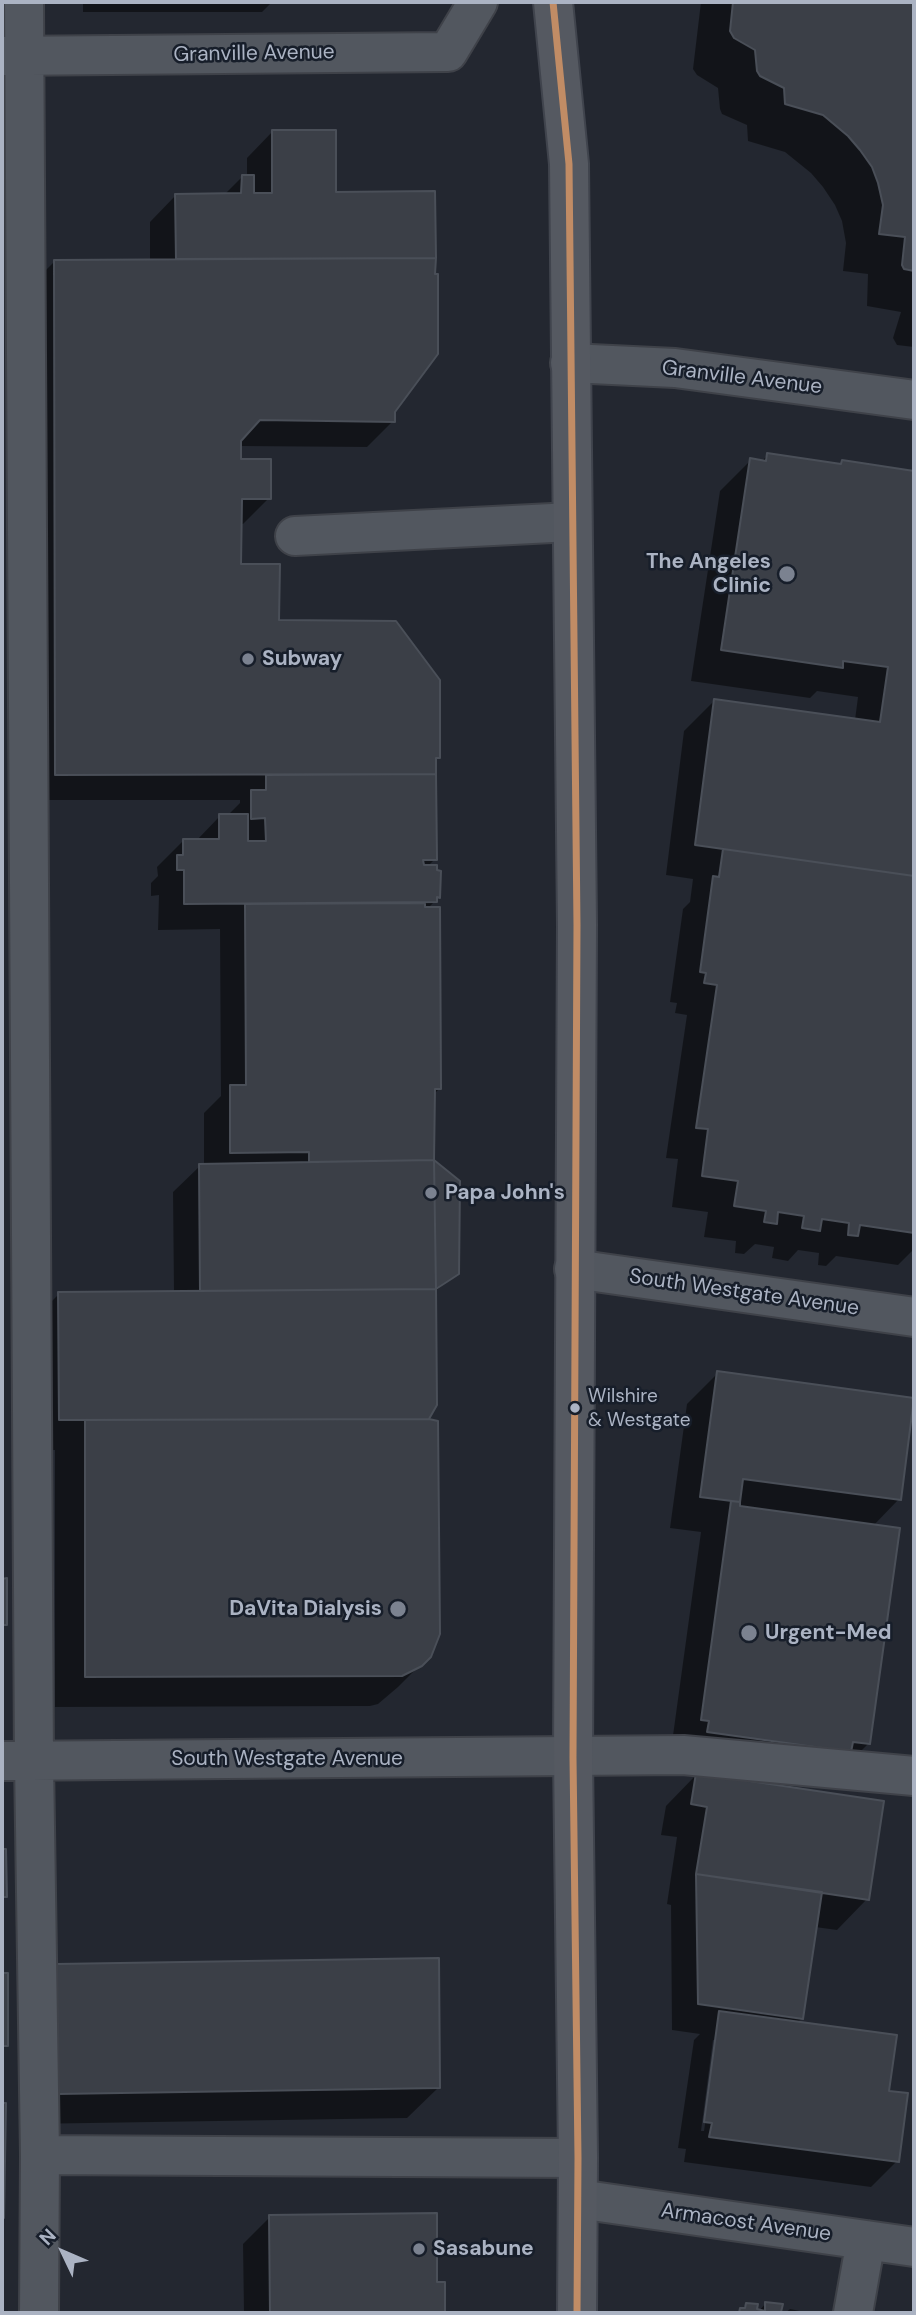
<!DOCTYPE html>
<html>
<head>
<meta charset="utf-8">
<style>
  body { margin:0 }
  #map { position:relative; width:916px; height:2315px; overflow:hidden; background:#232730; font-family:"DM Sans",sans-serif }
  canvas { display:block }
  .frame { position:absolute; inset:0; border:4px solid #abb3c3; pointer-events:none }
  .north { position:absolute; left:28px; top:2217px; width:70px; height:70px; -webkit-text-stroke:5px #171e2a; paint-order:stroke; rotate:314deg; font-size:19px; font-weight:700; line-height:28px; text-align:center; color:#abb3c3 }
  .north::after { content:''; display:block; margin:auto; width:24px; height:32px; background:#abb3c3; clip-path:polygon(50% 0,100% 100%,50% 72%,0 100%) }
</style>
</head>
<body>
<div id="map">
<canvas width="916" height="2315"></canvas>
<div class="frame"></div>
<div class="north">N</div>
</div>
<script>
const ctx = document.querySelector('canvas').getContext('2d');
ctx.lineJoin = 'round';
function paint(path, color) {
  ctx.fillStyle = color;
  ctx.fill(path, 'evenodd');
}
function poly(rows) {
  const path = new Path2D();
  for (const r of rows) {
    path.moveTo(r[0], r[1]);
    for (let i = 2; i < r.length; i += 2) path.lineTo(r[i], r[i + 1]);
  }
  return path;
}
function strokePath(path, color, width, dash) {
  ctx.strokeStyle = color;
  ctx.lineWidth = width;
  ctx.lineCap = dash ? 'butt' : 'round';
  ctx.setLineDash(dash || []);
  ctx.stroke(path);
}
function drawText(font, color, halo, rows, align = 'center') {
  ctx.font = font + ' "DM Sans",sans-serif';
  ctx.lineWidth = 5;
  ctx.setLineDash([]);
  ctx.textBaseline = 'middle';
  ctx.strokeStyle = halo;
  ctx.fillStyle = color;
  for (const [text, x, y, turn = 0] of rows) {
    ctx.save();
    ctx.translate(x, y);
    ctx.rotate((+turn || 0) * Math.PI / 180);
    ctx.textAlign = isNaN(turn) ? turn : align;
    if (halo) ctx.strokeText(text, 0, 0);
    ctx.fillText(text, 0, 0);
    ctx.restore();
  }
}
paint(poly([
  [83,2,272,2,262,12,83,12],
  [701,2,914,2,914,347,897,345,893,338,901,312,867,306,868,274,843,271,846,243,842,221,835,205,823,187,811,173,785,152,748,141,747,125,722,114,720,109,718,88,697,75,693,69],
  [273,131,335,193,433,193,436,353,394,411,393,421,367,447,239,446,239,461,269,498,243,524,240,524,239,565,277,622,438,757,434,761,435,859,427,867,439,872,438,898,427,909,439,1089,433,1095,434,1162,458,1274,434,1292,436,1405,426,1421,429,1656,398,1687,378,1704,370,1706,55,1707,55,1450,29,1450,28,1325,59,1294,174,1293,173,1192,200,1166,204,1166,204,1113,221,1096,220,929,158,930,159,895,151,896,151,883,158,876,157,867,183,841,196,841,220,816,227,816,240,803,240,800,30,800,28,288,54,262,150,261,150,222,176,195,224,195,242,177,247,177,247,158],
  [768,455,839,465,843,462,914,472,914,1249,898,1265,836,1256,826,1266,818,1265,819,1253,798,1250,788,1261,772,1258,774,1247,755,1244,744,1254,735,1253,736,1241,704,1237,708,1212,672,1207,678,1159,666,1158,687,1015,675,1013,677,1003,670,1002,683,909,690,902,693,879,666,875,684,731,715,700,855,720,858,697,817,691,810,698,691,681,720,491,751,460,761,462],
  [718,1373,899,1499,873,1526,869,1743,838,1774,671,1750,701,1532,670,1528,687,1404],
  [696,1775,867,1899,837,1930,815,1927,801,2019,796,2024,887,2092,897,2161,871,2187,684,2162,686,2149,678,2148,694,2040,700,2034,672,2030,671,1905,667,1904,677,1837,661,1835,666,1806],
  [713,2040,717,2040,704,2131,701,2131],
  [2,1975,6,1975,6,2045,2,2050],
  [26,1997,438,2088,407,2118,27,2124],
  [2,2104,4,2104,2,2218],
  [270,2217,435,2284,443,2284,443,2313,244,2313,243,2244],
  [766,2303,781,2306,779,2313,737,2313,747,2304,759,2311],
  [790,2309,800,2311,800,2313,785,2313]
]), '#0007');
const building = poly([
  [733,2,914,2,914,271,904,269,902,265,905,237,879,234,883,205,878,183,872,167,860,150,848,136,823,115,785,104,784,88,760,76,757,71,755,50,734,38,730,31,733,2],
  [272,130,336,130,336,192,435,191,436,258,176,259,175,194,241,193,242,175,254,175,254,193,272,193,272,130],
  [436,258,435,274,438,274,438,354,395,412,395,422,260,420,241,441,241,459,271,459,271,499,242,499,241,564,280,564,279,620,396,621,440,680,440,758,436,758,436,774,55,775,54,260,436,258],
  [767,453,841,464,842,460,914,471,914,876,695,845,714,699,880,722,888,667,843,661,843,668,721,650,750,458,766,461,767,453],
  [436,774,437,860,423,860,424,865,437,865,437,870,441,871,440,898,437,897,437,902,184,904,184,870,177,870,177,855,183,855,183,839,219,839,219,814,248,814,248,841,266,841,265,818,251,819,251,790,266,790,266,775,436,774],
  [723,849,914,876,914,1233,860,1225,858,1236,848,1235,849,1223,822,1219,820,1231,802,1228,804,1216,778,1212,777,1224,764,1222,766,1211,734,1206,738,1181,702,1176,708,1129,696,1128,717,985,704,983,706,973,700,972,713,876,719,877,723,849],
  [425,903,425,907,440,907,441,1089,435,1089,434,1160,309,1162,309,1152,230,1153,230,1085,246,1085,245,904,425,903],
  [434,1160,460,1181,459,1274,436,1289,434,1160],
  [434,1160,436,1289,200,1291,199,1164,434,1160],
  [436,1289,437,1405,429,1419,59,1420,58,1292,436,1289],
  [717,1371,914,1398,901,1500,743,1479,740,1502,700,1497,717,1371],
  [429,1419,438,1421,440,1634,431,1657,422,1666,402,1676,85,1677,85,1420,429,1419],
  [731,1501,740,1502,740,1506,900,1528,870,1744,853,1742,851,1752,707,1732,709,1721,701,1720,731,1501],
  [7,1578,7,1625,2,1625,2,1579,7,1578],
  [696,1773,884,1801,869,1900,696,1874,707,1807,691,1804,696,1773],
  [2,1849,6,1849,7,1897,2,1897,2,1849],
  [696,1874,822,1892,803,2019,698,2004,696,1874],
  [439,1958,440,2088,57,2094,56,1964,439,1958],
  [2,1973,8,1973,8,2046,2,2046,2,1973],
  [719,2011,897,2035,889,2091,908,2093,899,2162,709,2137,712,2123,704,2122,719,2011],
  [2,2103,6,2103,4,2218,2,2218,2,2103],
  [437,2213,437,2282,445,2282,445,2313,270,2313,269,2215,437,2213],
  [765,2302,783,2304,781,2312,786,2313,739,2313,740,2308,745,2308,746,2303,758,2304,757,2309,765,2311,765,2302]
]);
paint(building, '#3b3f47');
strokePath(building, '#4a4f58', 2);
const minor = poly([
  [24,2,34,1761,40,2155,39,2313],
  [2,56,448,52,478,2],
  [570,363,675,368,914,400],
  [295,536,572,522],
  [574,1269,914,1317],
  [2,1761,683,1755,914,1776],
  [40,2155,578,2158],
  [578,2199,914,2247],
  [853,2313,866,2240]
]);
const major = poly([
  [553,2,569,164,577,925,573,1757,578,2158,577,2313]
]);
strokePath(minor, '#3f4249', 42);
strokePath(major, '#40444d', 42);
strokePath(minor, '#52575f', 38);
strokePath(major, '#555961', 38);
strokePath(poly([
  [553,2,569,164,577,925,573,1757,578,2158,577,2313]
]), '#c18c65', 7);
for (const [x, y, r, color] of [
  [787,574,9,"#7b8290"],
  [248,659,7,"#7b8290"],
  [431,1193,7,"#7b8290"],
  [575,1408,6,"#abb3c3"],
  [398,1609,9,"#7b8290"],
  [749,1633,9,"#7b8290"],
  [419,2249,7,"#7b8290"]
]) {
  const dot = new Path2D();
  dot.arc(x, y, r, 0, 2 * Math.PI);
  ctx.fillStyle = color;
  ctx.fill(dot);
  strokePath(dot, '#171e2a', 2.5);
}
drawText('19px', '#abb3c3', '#171e2a', [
  ["Wilshire",588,1397],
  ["& Westgate",588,1421]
], 'left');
drawText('21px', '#abb3c3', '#171e2a', [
  ["Granville Avenue",254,54,-1],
  ["Granville Avenue",742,378,7],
  ["South Westgate Avenue",744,1293,8],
  ["South Westgate Avenue",287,1759],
  ["Armacost Avenue",746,2223,8]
]);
drawText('bold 21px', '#abb3c3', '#171e2a', [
  ["The Angeles",771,562,"right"],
  ["Clinic",771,586,"right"],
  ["Subway",262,659],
  ["Papa John's",445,1193],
  ["DaVita Dialysis",382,1609,"right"],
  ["Urgent-Med",765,1633],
  ["Sasabune",433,2249]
], 'left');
</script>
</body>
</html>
